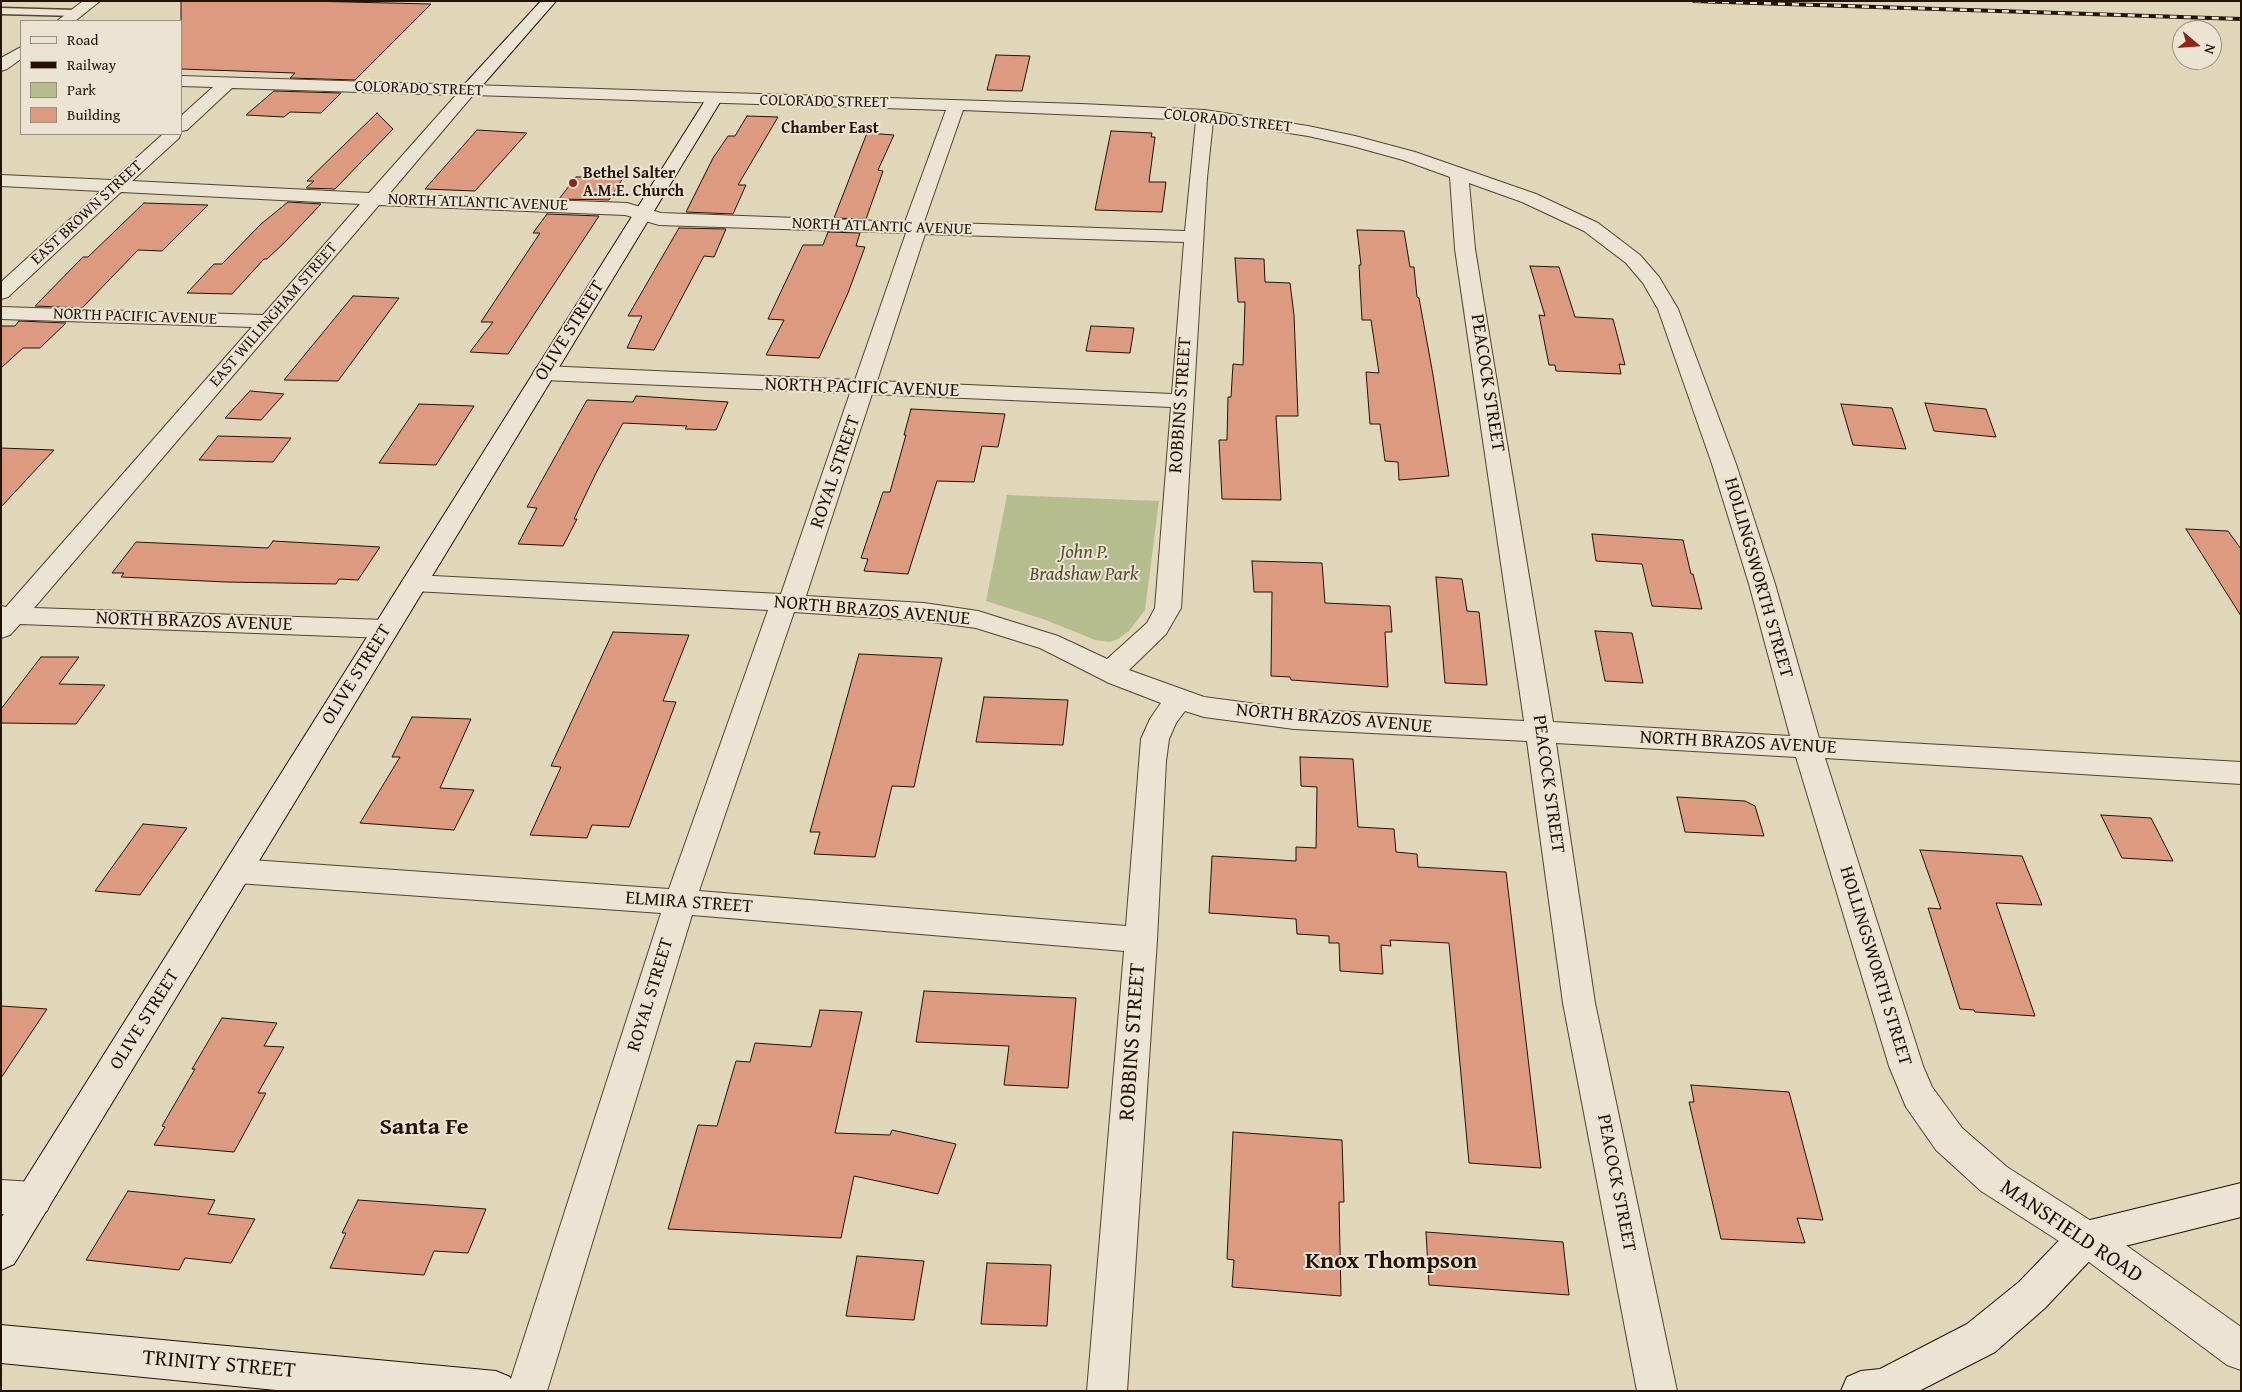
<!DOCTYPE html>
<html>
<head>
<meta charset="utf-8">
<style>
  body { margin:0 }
  #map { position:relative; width:2242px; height:1392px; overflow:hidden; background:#e0d6b9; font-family:"Gentium Book Plus",serif }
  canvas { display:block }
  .frame { position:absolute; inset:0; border:2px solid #231200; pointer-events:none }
  .legend { position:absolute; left:20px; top:20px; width:162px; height:115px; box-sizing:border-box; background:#ebe4d2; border:1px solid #9b907e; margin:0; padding:6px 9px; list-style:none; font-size:15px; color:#231200 }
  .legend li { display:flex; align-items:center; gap:10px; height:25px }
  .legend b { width:25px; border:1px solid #9b907e }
  .north { position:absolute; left:2172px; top:20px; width:50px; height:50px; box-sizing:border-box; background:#ebe4d2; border:1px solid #9b907e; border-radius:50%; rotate:108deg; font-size:14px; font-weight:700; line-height:20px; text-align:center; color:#231200 }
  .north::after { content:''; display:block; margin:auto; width:18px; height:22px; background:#8f2418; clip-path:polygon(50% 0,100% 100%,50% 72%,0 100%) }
</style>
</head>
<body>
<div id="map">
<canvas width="2242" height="1392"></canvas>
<div class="frame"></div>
<ul class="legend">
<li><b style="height:6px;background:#ebe4d2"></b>Road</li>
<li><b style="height:6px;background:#231200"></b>Railway</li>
<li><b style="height:14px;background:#b5bd8e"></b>Park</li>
<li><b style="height:14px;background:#dc9a80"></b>Building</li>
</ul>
<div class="north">N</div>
</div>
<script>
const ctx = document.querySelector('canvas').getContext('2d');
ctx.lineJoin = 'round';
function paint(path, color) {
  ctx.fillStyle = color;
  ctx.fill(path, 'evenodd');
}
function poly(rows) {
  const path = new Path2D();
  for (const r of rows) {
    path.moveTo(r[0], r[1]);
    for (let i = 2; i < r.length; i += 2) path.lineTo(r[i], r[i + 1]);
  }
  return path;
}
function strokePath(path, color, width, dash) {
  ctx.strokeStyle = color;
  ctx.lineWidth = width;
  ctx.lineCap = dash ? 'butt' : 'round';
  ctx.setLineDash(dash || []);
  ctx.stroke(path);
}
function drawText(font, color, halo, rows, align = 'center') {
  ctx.font = font + ' "Gentium Book Plus",serif';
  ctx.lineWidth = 4;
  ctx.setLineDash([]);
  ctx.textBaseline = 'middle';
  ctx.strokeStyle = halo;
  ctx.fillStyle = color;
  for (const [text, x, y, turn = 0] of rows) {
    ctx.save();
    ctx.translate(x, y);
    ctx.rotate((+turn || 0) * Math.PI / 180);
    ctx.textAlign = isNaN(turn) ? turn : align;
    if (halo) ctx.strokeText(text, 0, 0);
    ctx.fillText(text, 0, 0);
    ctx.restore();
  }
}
paint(poly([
  [1007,495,1159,501,1145,610,1129,631,1118,639,1110,642,1095,640,1043,619,986,601]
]), '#b5bd8e');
const building = poly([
  [181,1,306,1,431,4,355,80,290,78,295,73,181,69,181,1],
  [996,55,1030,56,1022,91,987,90,996,55],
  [274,91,341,93,321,113,290,112,284,117,246,115,274,91],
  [377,113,393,129,335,189,306,188,314,181,307,181,377,113],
  [747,116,778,117,738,185,746,185,733,214,686,212,713,158,728,136,735,136,747,116],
  [477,130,527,133,475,191,425,189,477,130],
  [1111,131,1152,133,1151,137,1155,137,1149,182,1166,182,1162,212,1095,210,1111,131],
  [867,133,894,135,878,170,883,171,866,219,834,218,867,133],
  [576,177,597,177,623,178,609,200,559,199,576,177],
  [288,202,321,204,285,242,267,259,264,259,232,294,187,293,214,264,222,264,261,224,288,202],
  [144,203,208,205,162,251,138,250,82,308,35,306,83,257,88,257,144,203],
  [547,214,599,216,508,354,470,352,493,322,481,322,540,233,533,233,547,214],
  [679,228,726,229,714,257,704,256,654,350,627,348,642,316,628,316,679,228],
  [1357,230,1404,231,1410,267,1414,267,1417,297,1419,298,1433,375,1449,476,1399,480,1398,462,1385,461,1380,424,1370,424,1366,372,1379,373,1371,320,1362,320,1359,265,1361,265,1357,230],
  [828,232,860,233,856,246,865,247,848,293,819,358,766,355,784,320,768,319,803,245,823,245,828,232],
  [1235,258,1264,259,1265,282,1290,283,1294,315,1298,416,1276,416,1281,500,1222,499,1219,440,1227,440,1228,397,1231,397,1233,364,1243,365,1245,302,1238,302,1235,258],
  [1530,266,1559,267,1575,317,1613,319,1625,365,1619,364,1621,374,1556,371,1555,365,1549,365,1539,315,1545,316,1530,266],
  [353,296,399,298,338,381,284,380,353,296],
  [19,321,66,323,40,348,23,348,1,368,1,326,15,326,19,321],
  [1091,326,1134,328,1130,353,1086,351,1091,326],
  [250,391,284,394,261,420,225,418,250,391],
  [636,396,728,402,716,430,685,429,687,426,623,423,597,471,574,519,577,519,563,546,518,544,537,508,527,507,587,400,633,402,636,396],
  [1925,403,1986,409,1996,437,1934,431,1925,403],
  [419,404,474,406,436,465,379,463,419,404],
  [1841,404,1892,408,1906,449,1853,445,1841,404],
  [911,409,1005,414,998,447,982,446,974,482,937,481,908,574,864,571,868,559,861,558,883,492,890,492,906,435,904,435,911,409],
  [218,436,291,438,273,462,199,460,218,436],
  [1,448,54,450,1,507,1,448],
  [2186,529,2228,531,2241,549,2241,616,2186,529],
  [1592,534,1683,540,1691,574,1693,574,1702,609,1652,606,1642,564,1596,561,1592,534],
  [273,541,380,547,358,580,339,579,336,584,226,582,121,577,124,573,112,573,136,542,268,548,273,541],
  [1252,561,1322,563,1325,603,1390,606,1392,632,1385,632,1388,687,1291,680,1290,677,1271,676,1272,592,1254,592,1252,561],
  [1436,577,1462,579,1467,611,1479,612,1487,685,1445,683,1436,577],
  [1595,631,1632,633,1643,683,1605,681,1595,631],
  [613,632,689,635,663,701,676,702,629,827,592,825,587,838,530,835,561,767,551,766,613,632],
  [859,654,942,658,914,787,892,786,875,857,814,854,820,832,810,832,859,654],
  [41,657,79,657,59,684,105,685,76,724,1,723,1,709,41,657],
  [984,697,1068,700,1063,745,976,742,984,697],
  [412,717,471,719,440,788,474,790,454,830,360,823,400,757,392,757,412,717],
  [1300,757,1353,759,1358,827,1394,829,1396,852,1417,854,1418,867,1506,872,1541,1168,1469,1163,1449,943,1390,940,1391,946,1381,945,1383,974,1340,971,1339,943,1329,943,1329,936,1297,934,1296,919,1209,913,1212,856,1296,861,1296,847,1316,848,1317,787,1301,786,1300,757],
  [1677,797,1745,801,1755,806,1764,836,1685,832,1677,797],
  [2101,815,2151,818,2173,861,2122,858,2101,815],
  [143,824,187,828,140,895,95,891,143,824],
  [1920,850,2022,856,2042,905,1996,903,2035,1016,1975,1012,1974,1010,1960,1009,1928,908,1941,909,1920,850],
  [924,991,1076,998,1068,1088,1004,1085,1009,1046,916,1042,924,991],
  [1,1006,47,1009,1,1078,1,1006],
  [820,1010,862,1012,835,1133,890,1135,892,1130,956,1144,938,1194,854,1176,841,1238,668,1229,698,1125,717,1126,736,1061,750,1062,755,1043,811,1047,820,1010],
  [222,1018,277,1023,264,1046,284,1047,258,1093,266,1093,234,1152,154,1145,165,1127,162,1126,195,1069,192,1069,222,1018],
  [1691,1085,1789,1092,1823,1220,1797,1218,1805,1243,1721,1239,1689,1102,1694,1102,1691,1085],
  [1233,1132,1342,1140,1344,1202,1339,1202,1341,1296,1232,1287,1234,1260,1227,1259,1233,1132],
  [128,1191,215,1200,208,1214,255,1219,231,1263,185,1258,179,1270,86,1260,128,1191],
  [358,1200,486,1209,468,1253,434,1251,424,1275,330,1268,346,1233,342,1233,358,1200],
  [1426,1232,1563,1242,1569,1295,1429,1285,1426,1232],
  [857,1256,924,1261,914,1320,846,1316,857,1256],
  [987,1263,1051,1265,1047,1326,981,1324,987,1263]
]);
paint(building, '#dc9a80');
strokePath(building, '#231200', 1);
const lane = poly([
  [1,8,76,10,81,13,76,16,1,14,1,8]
]);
const street = poly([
  [83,1,100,1,75,21,57,21,83,1],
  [21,47,21,59,7,69,1,71,1,58,21,47],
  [181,76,1081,104,1205,110,1308,126,1355,136,1415,152,1536,194,1598,223,1640,255,1659,277,1678,309,1736,464,1775,584,1819,738,2241,762,2241,784,1825,758,1923,1066,1932,1087,1962,1128,2007,1167,2099,1226,2241,1327,2241,1370,2227,1365,2073,1250,1981,1191,1936,1150,1906,1107,1889,1066,1796,757,1556,743,1595,1003,1677,1391,1637,1391,1563,1003,1527,741,1294,729,1204,717,1185,711,1176,723,1169,739,1166,761,1157,940,1127,1391,1087,1391,1124,951,692,915,547,1391,507,1391,661,913,237,883,226,879,222,871,226,863,237,859,669,889,768,610,414,591,405,589,401,583,405,577,414,575,781,594,850,393,544,380,536,378,533,373,536,368,544,366,855,380,906,233,659,225,625,215,379,205,34,608,386,620,395,623,399,629,395,635,386,638,20,624,10,635,1,638,1,606,6,607,252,327,1,319,1,307,263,315,360,204,121,192,8,297,1,299,1,282,101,191,1,186,1,175,112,180,163,134,181,133,179,138,132,181,369,193,456,95,232,88,187,130,181,131,181,116,213,87,181,86,181,76],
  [473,95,946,110,905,222,661,213,627,203,389,194,473,95],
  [963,110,1196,120,1185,231,924,222,963,110],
  [1213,121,1308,136,1352,146,1403,160,1450,177,1455,249,1524,721,1294,709,1204,697,1129,670,1166,634,1181,608,1207,178,1213,121],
  [1469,183,1522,202,1584,231,1626,263,1643,283,1658,309,1712,464,1749,584,1790,736,1553,722,1475,249,1469,183],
  [925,234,1184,242,1172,394,877,381,925,234],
  [872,394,1171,407,1155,608,1147,623,1107,659,1058,636,978,611,924,603,806,596,872,394],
  [794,612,924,621,976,628,1040,648,1109,683,1161,703,1150,719,1141,739,1126,926,699,891,794,612],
  [1,1180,34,1182,47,1187,52,1199,47,1211,34,1216,1,1214,1,1180]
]);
const secondary = poly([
  [541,1,556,1,474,95,462,95,460,91,462,87,541,1],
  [714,94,720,95,722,99,14,1264,1,1270,1,1218,706,99,708,95,714,94],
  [2241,1183,2241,1217,2097,1253,2045,1308,1995,1352,1919,1391,1841,1391,1847,1377,1861,1371,1880,1369,1967,1324,2019,1282,2073,1226,2086,1221,2241,1183],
  [1,1325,496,1371,510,1377,516,1391,286,1391,1,1363,1,1325]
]);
strokePath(lane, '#52432e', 3);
strokePath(street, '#52432e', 2);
strokePath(secondary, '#231200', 2);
paint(lane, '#ebe4d2');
paint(street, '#ebe4d2');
paint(secondary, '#ebe4d2');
const rail = poly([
  [1694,1,2241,19]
]);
strokePath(rail, '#231200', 4);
strokePath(rail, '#ebe4d2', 2.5, [7]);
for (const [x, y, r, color] of [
  [573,183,5,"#8f2418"]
]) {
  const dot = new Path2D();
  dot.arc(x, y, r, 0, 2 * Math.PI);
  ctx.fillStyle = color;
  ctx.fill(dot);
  strokePath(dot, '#ebe4d2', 2);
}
drawText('16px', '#231200', '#ebe4d2', [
  ["COLORADO STREET",419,89,2],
  ["COLORADO STREET",824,102,1],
  ["COLORADO STREET",1228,121,6],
  ["NORTH ATLANTIC AVENUE",478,203,2],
  ["EAST BROWN STREET",87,213,-43],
  ["NORTH ATLANTIC AVENUE",882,227,2],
  ["EAST WILLINGHAM STREET",274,315,-49],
  ["NORTH PACIFIC AVENUE",135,317,2]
]);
drawText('bold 16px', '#231200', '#ebe4d2', [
  ["Chamber East",830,129]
]);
drawText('bold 16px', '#231200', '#ebe4d2', [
  ["Bethel Salter",583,174],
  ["A.M.E. Church",583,192]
], 'left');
drawText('19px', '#231200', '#ebe4d2', [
  ["OLIVE STREET",570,331,-58],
  ["PEACOCK STREET",1487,383,81],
  ["NORTH PACIFIC AVENUE",862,388,2],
  ["ROBBINS STREET",1181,405,-86],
  ["ROYAL STREET",836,472,-71],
  ["HOLLINGSWORTH STREET",1758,578,74],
  ["NORTH BRAZOS AVENUE",872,611,5],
  ["NORTH BRAZOS AVENUE",194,622,2],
  ["OLIVE STREET",357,675,-58],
  ["NORTH BRAZOS AVENUE",1334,719,5],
  ["NORTH BRAZOS AVENUE",1738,743,3],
  ["PEACOCK STREET",1548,784,82],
  ["ELMIRA STREET",689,903,4],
  ["HOLLINGSWORTH STREET",1875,966,73],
  ["ROYAL STREET",651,995,-73],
  ["OLIVE STREET",145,1020,-58],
  ["PEACOCK STREET",1616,1183,79]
]);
drawText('italic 19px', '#564e32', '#ebe4d2', [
  ["John P.",1084,553],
  ["Bradshaw Park",1084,575]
]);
drawText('22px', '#231200', '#ebe4d2', [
  ["ROBBINS STREET",1133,1042,-86],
  ["MANSFIELD ROAD",2071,1232,34],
  ["TRINITY STREET",219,1365,5]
]);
drawText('bold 24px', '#231200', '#ebe4d2', [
  ["Santa Fe",424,1128],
  ["Knox Thompson",1391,1262]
]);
</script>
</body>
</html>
